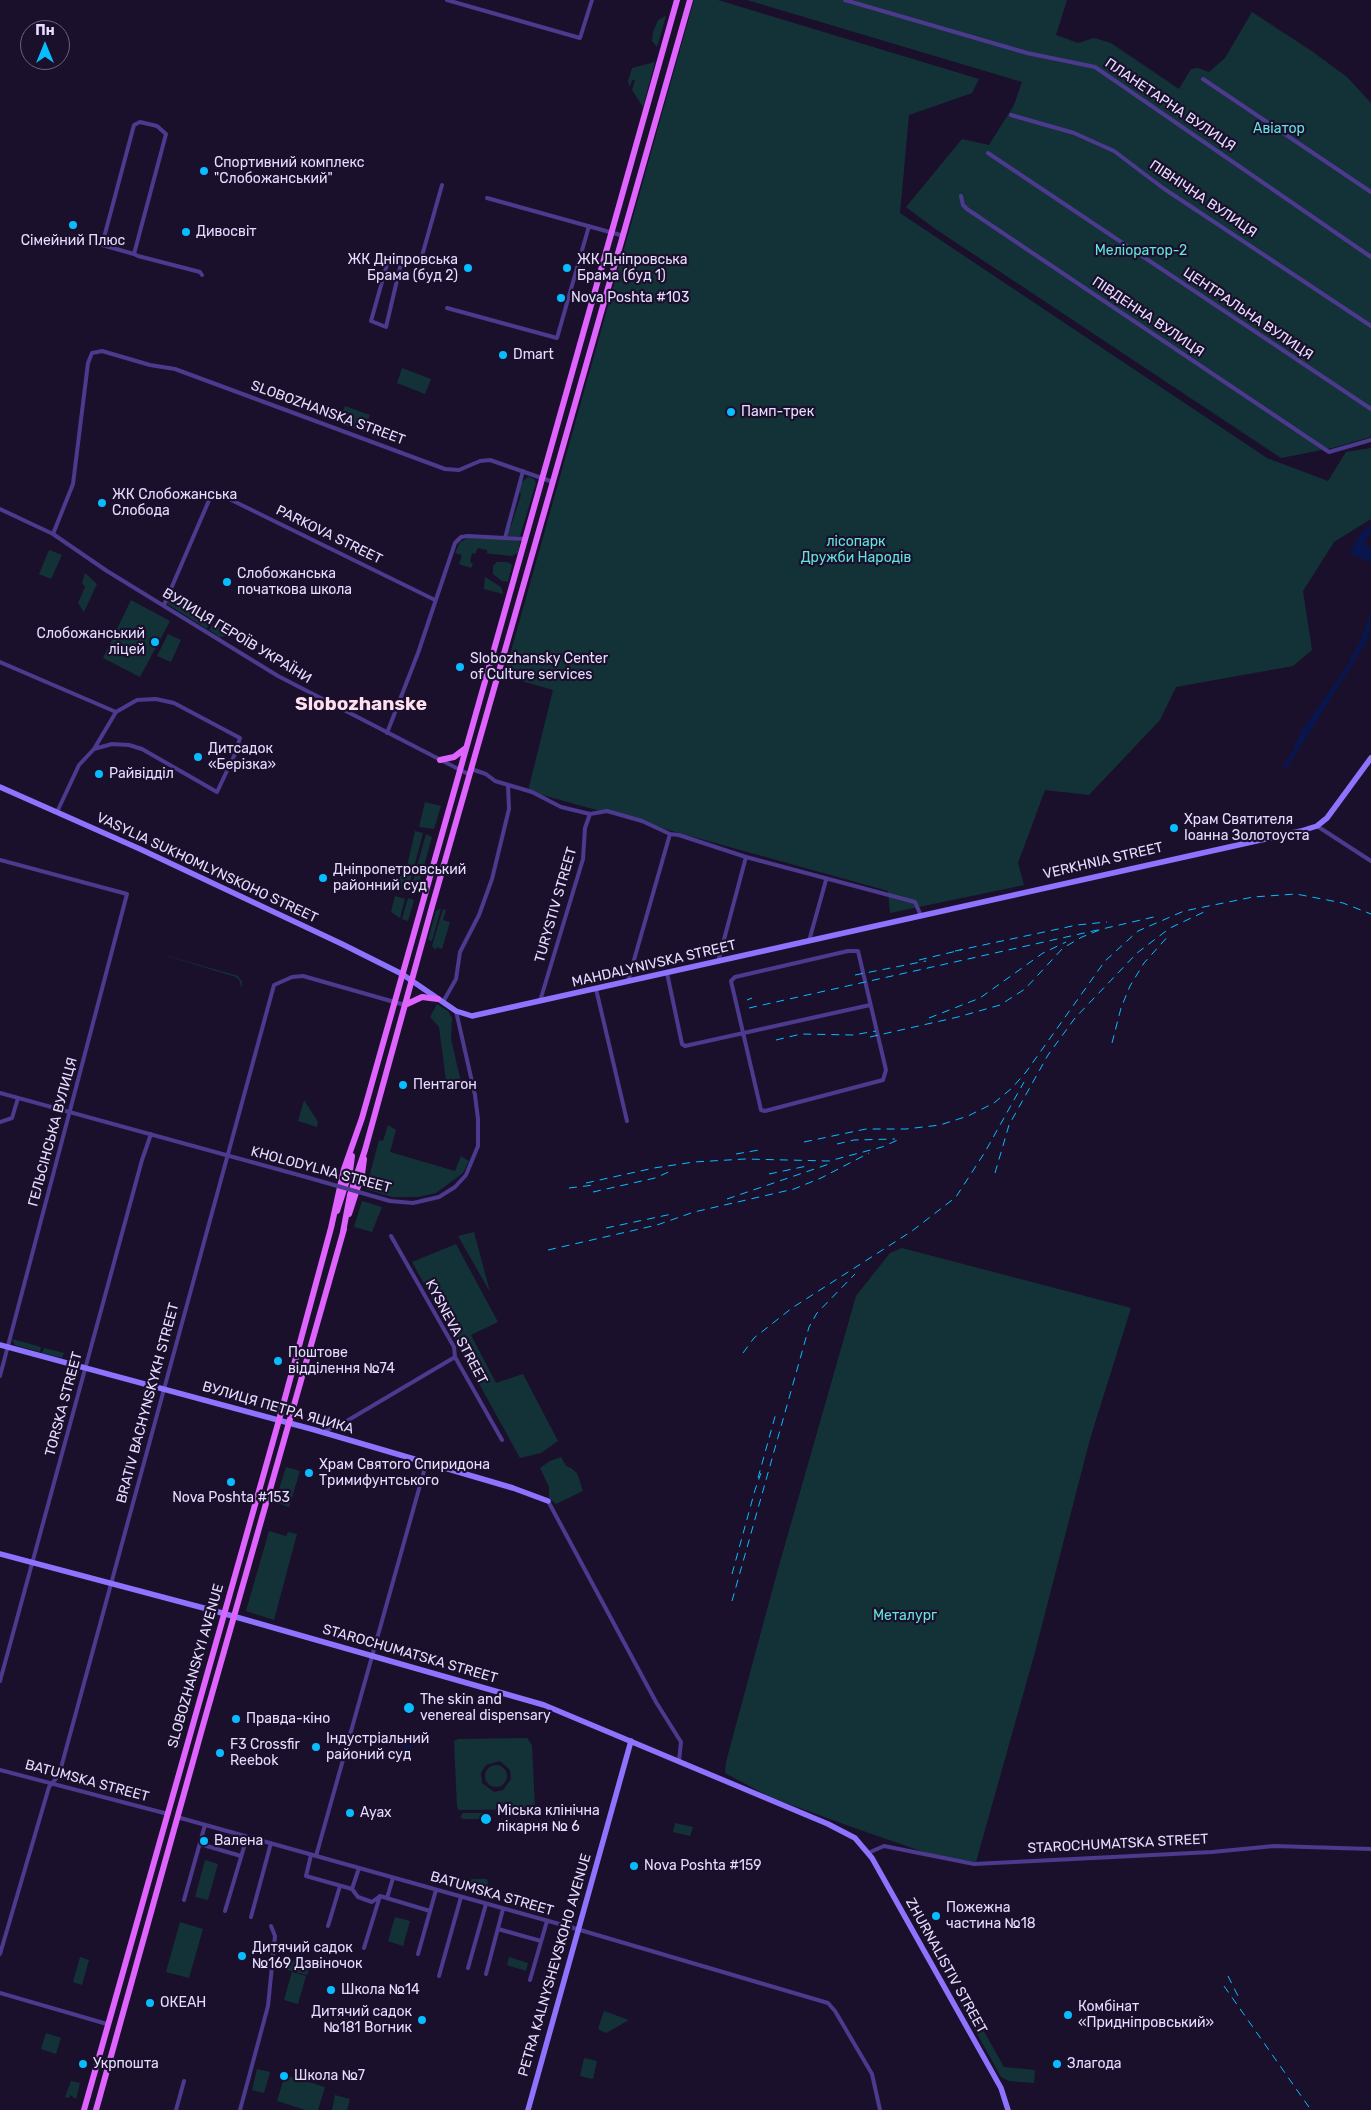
<!DOCTYPE html>
<html>
<head>
<meta charset="utf-8">
<style>
  body { margin:0 }
  #map { position:relative; width:1371px; height:2110px; overflow:hidden; background:#1a102c; font-family:Rubik,sans-serif }
  canvas { display:block }
  .north { position:absolute; left:20px; top:20px; width:50px; height:50px; box-sizing:border-box; background:#1a102c; border:1px solid #6c6280; border-radius:50%; rotate:0deg; font-size:14px; font-weight:700; line-height:20px; text-align:center; color:#e6dcff }
  .north::after { content:''; display:block; margin:auto; width:18px; height:22px; background:#08bdff; clip-path:polygon(50% 0,100% 100%,50% 72%,0 100%) }
</style>
</head>
<body>
<div id="map">
<canvas width="1371" height="2110"></canvas>
<div class="north">Пн</div>
</div>
<script>
const ctx = document.querySelector('canvas').getContext('2d');
ctx.lineJoin = 'round';
function paint(path, color) {
  ctx.fillStyle = color;
  ctx.fill(path, 'evenodd');
}
function poly(rows) {
  const path = new Path2D();
  for (const r of rows) {
    if (r.length === 3) {
      path.moveTo(r[0] + r[2], r[1]);
      path.arc(r[0], r[1], r[2], 0, 2 * Math.PI);
      continue;
    }
    path.moveTo(r[0], r[1]);
    for (let i = 2; i < r.length; i += 2) path.lineTo(r[i], r[i + 1]);
  }
  return path;
}
function strokePath(path, color, width, dash) {
  ctx.strokeStyle = color;
  ctx.lineWidth = width;
  ctx.lineCap = dash ? 'butt' : 'round';
  ctx.setLineDash(dash || []);
  ctx.stroke(path);
}
function drawText(font, color, halo, rows, align = 'center') {
  ctx.font = font + ' Rubik,sans-serif';
  ctx.lineWidth = 4.5;
  ctx.setLineDash([]);
  ctx.textBaseline = 'middle';
  ctx.strokeStyle = halo;
  ctx.fillStyle = color;
  for (const [text, x, y, turn = 0] of rows) {
    ctx.save();
    ctx.translate(x, y);
    ctx.rotate((+turn || 0) * Math.PI / 180);
    ctx.textAlign = isNaN(turn) ? turn : align;
    if (halo) ctx.strokeText(text, 0, 0);
    ctx.fillText(text, 0, 0);
    ctx.restore();
  }
}
paint(poly([
  [694,0,718,0,979,79,972,93,909,115,900,213,1267,458,1328,481,1346,452,1371,448,1371,519,1334,542,1303,591,1312,650,1293,666,1176,687,1160,720,1089,795,1045,790,1018,863,1024,885,890,913,888,891,528,791,553,690,504,676],
  [747,0,1067,0,1056,35,1078,43,1094,38,1111,43,1179,89,1191,69,1198,68,1209,72,1225,58,1252,12,1313,52,1347,77,1371,103,1371,437,1332,448,1281,458,934,228,906,207,962,139,989,145,1014,105,1022,82],
  [666,16,657,47,652,41,653,32,658,20],
  [655,62,643,107,632,90,635,80,632,80,630,87,628,81,632,68],
  [402,368,431,379,425,394,397,383],
  [345,406,370,415,364,432,339,423],
  [528,477,534,479,536,483,520,536,508,536,508,527,511,526,521,495,519,491,521,483],
  [471,537,519,540,520,542,518,553,512,556,492,554,487,553,487,550,478,548,475,554,472,553,470,562,473,564,471,568,459,564,462,555,455,553,460,542],
  [49,550,62,555,51,579,39,574],
  [497,562,507,562,512,565,508,582,502,581,493,574,493,566],
  [85,573,97,584,84,612,78,603,85,587,82,583],
  [485,577,501,587,503,594,484,589],
  [170,598,210,622,207,629,167,604],
  [131,600,170,621,140,677,103,658],
  [213,624,223,629,227,636,219,637,209,630],
  [168,634,181,640,171,662,157,656],
  [425,802,441,806,434,829,419,827],
  [415,831,423,833,408,890,397,887,401,872,405,869,410,869,408,862],
  [426,834,432,837,416,894,410,892],
  [395,896,405,899,400,918,391,912],
  [408,898,414,900,408,921,402,919],
  [441,908,432,941,428,940,436,911],
  [443,909,446,910,443,920,450,922,442,949,436,947,436,950,432,946],
  [154,952,238,976,242,982,241,989,240,981,236,977],
  [437,1004,448,1011,452,1018,451,1039,461,1082,457,1090,447,1088,439,1027,430,1017],
  [304,1100,318,1122,317,1127,298,1121],
  [388,1125,396,1130,390,1152,455,1171,461,1156,469,1161,463,1173,436,1193,418,1197,392,1197,366,1189,379,1140,383,1141],
  [362,1201,382,1207,372,1232,354,1227],
  [474,1232,490,1292,458,1236],
  [456,1244,498,1322,471,1335,496,1383,523,1374,558,1441,541,1453,520,1458,412,1262],
  [902,1248,1131,1308,1090,1439,1035,1652,976,1862,935,1856,849,1826,770,1797,725,1773,726,1762,778,1569,856,1296,890,1253],
  [12,1339,41,1347,40,1352,15,1345],
  [44,1348,64,1353,62,1358,42,1353],
  [561,1457,566,1466,571,1468,577,1473,583,1491,556,1504,549,1498,549,1487,540,1468,550,1461],
  [286,1467,300,1471,289,1507,275,1502],
  [269,1531,286,1536,288,1532,297,1534,274,1620,246,1611],
  [527,1738,532,1745,535,1809,459,1810,457,1807,454,1741,458,1739],
  [500,1761,510,1770,511,1779,503,1790,494,1792,482,1783,481,1773,486,1765],
  [496,1776,11],
  [463,1813,488,1813,491,1816,488,1819,463,1819,460,1817],
  [675,1823,693,1827,690,1836,673,1832],
  [205,1860,218,1864,208,1900,195,1897],
  [440,1879,462,1879,463,1889,440,1883],
  [471,1879,487,1879,491,1898,471,1892],
  [395,1917,410,1921,403,1946,388,1941],
  [180,1922,203,1929,189,1978,166,1972],
  [80,1957,89,1960,82,1985,73,1982],
  [509,1957,528,1963,526,1971,507,1965],
  [291,1960,310,1965,307,1975,288,1970],
  [292,1972,306,1976,298,2004,284,2000],
  [960,1993,963,1994,1004,2067,1035,2070,1034,2083,1009,2081,1001,2077,959,2001],
  [604,2011,629,2020,606,2033,598,2029],
  [46,2033,61,2038,56,2054,41,2049],
  [584,2058,597,2061,593,2079,580,2076],
  [257,2069,270,2072,264,2093,252,2090],
  [285,2075,325,2087,318,2110,306,2110,277,2101],
  [71,2081,80,2083,76,2099,70,2095,69,2098,65,2097],
  [335,2095,350,2099,347,2110,332,2110]
]), '#133237');
paint(poly([
  [1371,524,1371,533,1364,544,1371,548,1371,563,1350,553,1360,534],
  [1371,611,1369,638,1291,762,1288,767,1281,770,1292,752,1302,730,1345,669,1361,639],
  [407,1750,5.5]
]), '#09164d');
strokePath(poly([
  [447,0,580,38,592,0],
  [845,0,1027,53,1095,67,1371,257],
  [1203,79,1371,192],
  [1011,115,1074,133,1114,151,1163,188,1371,326],
  [988,153,1371,409],
  [961,196,963,205,967,209,1329,452,1371,440],
  [487,198,624,236],
  [134,254,102,245,134,125,140,122,157,126,166,134,134,254,138,256,200,272,202,275],
  [402,259,389,257,371,321,386,327,402,259,420,263,442,185],
  [447,308,557,338,589,226],
  [213,491,435,600],
  [0,509,53,534,107,571,278,676,470,775],
  [53,534,73,484,88,363,92,353,102,351,150,365,175,369,445,469,459,470,480,461,490,460,553,482],
  [505,538,526,539],
  [164,605,213,491],
  [0,662,116,712],
  [387,733,418,653,455,543,461,537,468,536,505,538,523,471],
  [471,769,486,774,495,781,532,792,561,807,590,814,607,811,642,821,670,834,679,835,746,857,915,902,921,916],
  [57,812,79,765,94,749,116,712,137,700,156,699,174,703,240,738,235,754,217,792,142,749,129,745,112,744,94,749],
  [1317,826,1371,861],
  [0,860,127,894,0,1376],
  [809,941,826,880],
  [848,951,858,951,886,1070,883,1080,765,1111,761,1110,731,981,735,977,848,951],
  [718,962,746,857],
  [667,973,682,1044,685,1046,870,1005],
  [628,981,670,834],
  [596,989,627,1121],
  [540,1001,583,859,585,828,590,814],
  [443,1002,456,979,460,952,479,915,492,879,509,809,508,785],
  [0,1093,306,1177],
  [0,1122,12,1118,18,1098],
  [390,1201,413,1203,439,1197,455,1187,466,1175,478,1146,478,1119,475,1095,456,1011],
  [391,1236,454,1347,455,1357,502,1440],
  [324,1431,340,1425,455,1357],
  [548,1501,656,1702,681,1742,679,1761],
  [0,1681,142,1160,151,1134],
  [0,1770,168,1814],
  [177,1817,570,1927,828,2003,835,2011,872,2074,880,2110],
  [200,1844,241,1856],
  [868,1853,884,1846,974,1864,1212,1852,1274,1846,1371,1849],
  [311,1855,306,1876,352,1889,358,1897,372,1902,380,1896,430,1911],
  [316,1856,426,1464],
  [352,1889,359,1868],
  [387,1898,393,1878],
  [184,1900,205,1825],
  [225,1911,247,1837],
  [251,1917,271,1843],
  [328,1926,340,1886],
  [498,1929,541,1941],
  [364,1948,380,1896],
  [0,1954,49,1787,59,1775,274,985,292,977,303,976,405,1005],
  [418,1954,436,1890],
  [468,1968,486,1904],
  [486,1974,503,1909],
  [439,1976,461,1897],
  [530,1980,547,1921],
  [0,1993,107,2024],
  [176,2110,184,2081],
  [240,2110,268,2006,275,1936,271,1926]
]), '#4b3a8d', 4);
strokePath(poly([
  [0,787,140,849,342,944,402,974,456,1011,472,1016,1301,831,1317,826,1327,818,1371,758],
  [0,1345,315,1430,513,1488,548,1501],
  [0,1554,215,1611,544,1705,828,1824,855,1838,872,1858,1001,2088,1008,2110],
  [528,2110,631,1741]
]), '#8e73ff', 5.5);
strokePath(poly([
  [440,760,454,757,466,748],
  [405,1005,422,997,438,999],
  [337,1211,350,1171,352,1156],
  [349,1214,362,1174,364,1159],
  [343,1232,350,1195,365,1150,433,903,690,0],
  [84,2110,279,1420,331,1228,344,1169,362,1118,677,0],
  [96,2110,202,1729,344,1229]
]), '#df63ff', 6);
strokePath(poly([
  [955,951,1077,925,1107,922],
  [919,960,961,950],
  [855,975,926,961],
  [747,1000,752,998],
  [749,1008,1102,929],
  [929,1018,980,998,1043,953,1066,942],
  [870,1037,958,1017,1000,1005,1025,989,1063,948,1082,937,1102,929,1158,916],
  [776,1040,801,1034,853,1035,876,1031],
  [1112,1043,1121,1008,1130,986,1144,963,1170,934],
  [804,1142,866,1129,906,1129,940,1125,968,1116,994,1103,1012,1088,1026,1072,1105,961,1138,931,1184,911,1253,897,1296,894,1343,903,1371,914],
  [837,1144,854,1140,895,1139],
  [736,1154,759,1150],
  [995,1173,1009,1125,1048,1055,1075,1018,1137,953,1170,928,1206,911],
  [769,1174,807,1166],
  [586,1183,654,1168,694,1162,745,1159,829,1161,882,1147,900,1139],
  [569,1188,594,1185],
  [593,1192,655,1178,671,1171],
  [727,1199,829,1164],
  [606,1228,672,1214],
  [548,1250,657,1225,694,1212,794,1189,821,1178,869,1153],
  [743,1353,754,1338,792,1308,912,1231,956,1197,985,1152,1024,1082],
  [758,1478,776,1413],
  [732,1574,755,1490,761,1473],
  [732,1601,809,1327,817,1313,855,1274],
  [1228,1976,1238,1996],
  [1224,1986,1311,2110]
]), '#08bdff', 1, [8, 6]);
strokePath(poly([
  [306,1177,390,1201]
]), '#4b3a8d', 4);
for (const [x, y, r, color] of [
  [204,171,5,"#08bdff"],
  [73,225,5,"#08bdff"],
  [186,232,5,"#08bdff"],
  [468,268,5,"#08bdff"],
  [567,268,5,"#08bdff"],
  [561,298,5,"#08bdff"],
  [503,355,5,"#08bdff"],
  [731,412,5,"#08bdff"],
  [102,503,5,"#08bdff"],
  [227,582,5,"#08bdff"],
  [155,642,5,"#08bdff"],
  [460,667,5,"#08bdff"],
  [198,757,5,"#08bdff"],
  [99,774,5,"#08bdff"],
  [1174,828,5,"#08bdff"],
  [323,878,5,"#08bdff"],
  [403,1085,5,"#08bdff"],
  [278,1361,5,"#08bdff"],
  [309,1473,5,"#08bdff"],
  [231,1482,5,"#08bdff"],
  [409,1708,6,"#08bdff"],
  [236,1719,5,"#08bdff"],
  [316,1747,5,"#08bdff"],
  [220,1753,5,"#08bdff"],
  [350,1813,5,"#08bdff"],
  [486,1819,6,"#08bdff"],
  [204,1841,5,"#08bdff"],
  [634,1866,5,"#08bdff"],
  [936,1916,5,"#08bdff"],
  [242,1956,5,"#08bdff"],
  [331,1990,5,"#08bdff"],
  [150,2003,5,"#08bdff"],
  [1068,2015,5,"#08bdff"],
  [422,2020,5,"#08bdff"],
  [83,2064,5,"#08bdff"],
  [1057,2064,5,"#08bdff"],
  [284,2076,5,"#08bdff"]
]) {
  const dot = new Path2D();
  dot.arc(x, y, r, 0, 2 * Math.PI);
  ctx.fillStyle = color;
  ctx.fill(dot);
  strokePath(dot, '#1a102c', 2);
}
drawText('14px', '#e6dcff', '#1a102c', [
  ["ПЛАНЕТАРНА ВУЛИЦЯ",1170,105,34],
  ["ПІВНІЧНА ВУЛИЦЯ",1203,199,34],
  ["ЦЕНТРАЛЬНА ВУЛИЦЯ",1248,314,34],
  ["ПІВДЕННА ВУЛИЦЯ",1148,317,34],
  ["SLOBOZHANSKA STREET",328,413,20],
  ["PARKOVA STREET",329,535,26],
  ["ВУЛИЦЯ ГЕРОЇВ УКРАЇНИ",237,636,31],
  ["VERKHNIA STREET",1103,861,-13],
  ["VASYLIA SUKHOMLYNSKOHO STREET",207,868,25],
  ["TURYSTIV STREET",556,905,-74],
  ["MAHDALYNIVSKA STREET",654,964,-13],
  ["ГЕЛЬСІНСЬКА ВУЛИЦЯ",53,1132,-75],
  ["KHOLODYLNA STREET",321,1170,15],
  ["KYSNEVA STREET",456,1332,62],
  ["BRATIV BACHYNSKYKH STREET",148,1403,-75],
  ["TORSKA STREET",64,1404,-75],
  ["ВУЛИЦЯ ПЕТРА ЯЦИКА",278,1408,16],
  ["STAROCHUMATSKA STREET",410,1654,16],
  ["SLOBOZHANSKYI AVENUE",196,1666,-74],
  ["BATUMSKA STREET",87,1781,15],
  ["STAROCHUMATSKA STREET",1118,1844,-3],
  ["BATUMSKA STREET",492,1894,16],
  ["PETRA KALNYSHEVSKOHO AVENUE",555,1965,-74],
  ["ZHURNALISTIV STREET",946,1966,61]
]);
drawText('14px', '#62e5da', '#1a102c', [
  ["Авіатор",1279,129],
  ["Меліоратор-2",1141,251],
  ["лісопарк",856,542],
  ["Дружби Народів",856,558],
  ["Металург",905,1616]
]);
drawText('14px', '#e6dcff', '#1a102c', [
  ["Спортивний комплекс",214,163],
  ["\"Слобожанський\"",214,179],
  ["Дивосвіт",196,232],
  ["Сімейний Плюс",73,241,"center"],
  ["ЖК Дніпровська",458,260,"right"],
  ["Брама (буд 2)",458,276,"right"],
  ["ЖК Дніпровська",577,260],
  ["Брама (буд 1)",577,276],
  ["Nova Poshta #103",571,298],
  ["Dmart",513,355],
  ["Памп-трек",741,412],
  ["ЖК Слобожанська",112,495],
  ["Слобода",112,511],
  ["Cлобожанська",237,574],
  ["початкова школа",237,590],
  ["Слобожанський",145,634,"right"],
  ["ліцей",145,650,"right"],
  ["Slobozhansky Center",470,659],
  ["of Culture services",470,675],
  ["Дитсадок",208,749],
  ["«Берізка»",208,765],
  ["Райвідділ",109,774],
  ["Храм Святителя",1184,820],
  ["Іоанна Золотоуста",1184,836],
  ["Дніпропетровський",333,870],
  ["районний суд",333,886],
  ["Пентагон",413,1085],
  ["Поштове",288,1353],
  ["відділення №74",288,1369],
  ["Храм Святого Спиридона",319,1465],
  ["Тримифунтського",319,1481],
  ["Nova Poshta #153",231,1498,"center"],
  ["The skin and",420,1700],
  ["venereal dispensary",420,1716],
  ["Правда-кіно",246,1719],
  ["Індустріальний",326,1739],
  ["районий суд",326,1755],
  ["F3 Crossfir",230,1745],
  ["Reebok",230,1761],
  ["Міська клінічна",497,1811],
  ["лікарня № 6",497,1827],
  ["Ayax",360,1813],
  ["Валена",214,1841],
  ["Nova Poshta #159",644,1866],
  ["Пожежна",946,1908],
  ["частина №18",946,1924],
  ["Дитячий садок",252,1948],
  ["№169 Дзвіночок",252,1964],
  ["Школа №14",341,1990],
  ["ОКЕАН",160,2003],
  ["Комбінат",1078,2007],
  ["«Придніпровський»",1078,2023],
  ["Дитячий садок",412,2012,"right"],
  ["№181 Вогник",412,2028,"right"],
  ["Укрпошта",93,2064],
  ["Злагода",1067,2064],
  ["Школа №7",294,2076]
], 'left');
drawText('bold 19px', '#ffdeed', '#1a102c', [
  ["Slobozhanske",361,705]
]);
</script>
</body>
</html>
